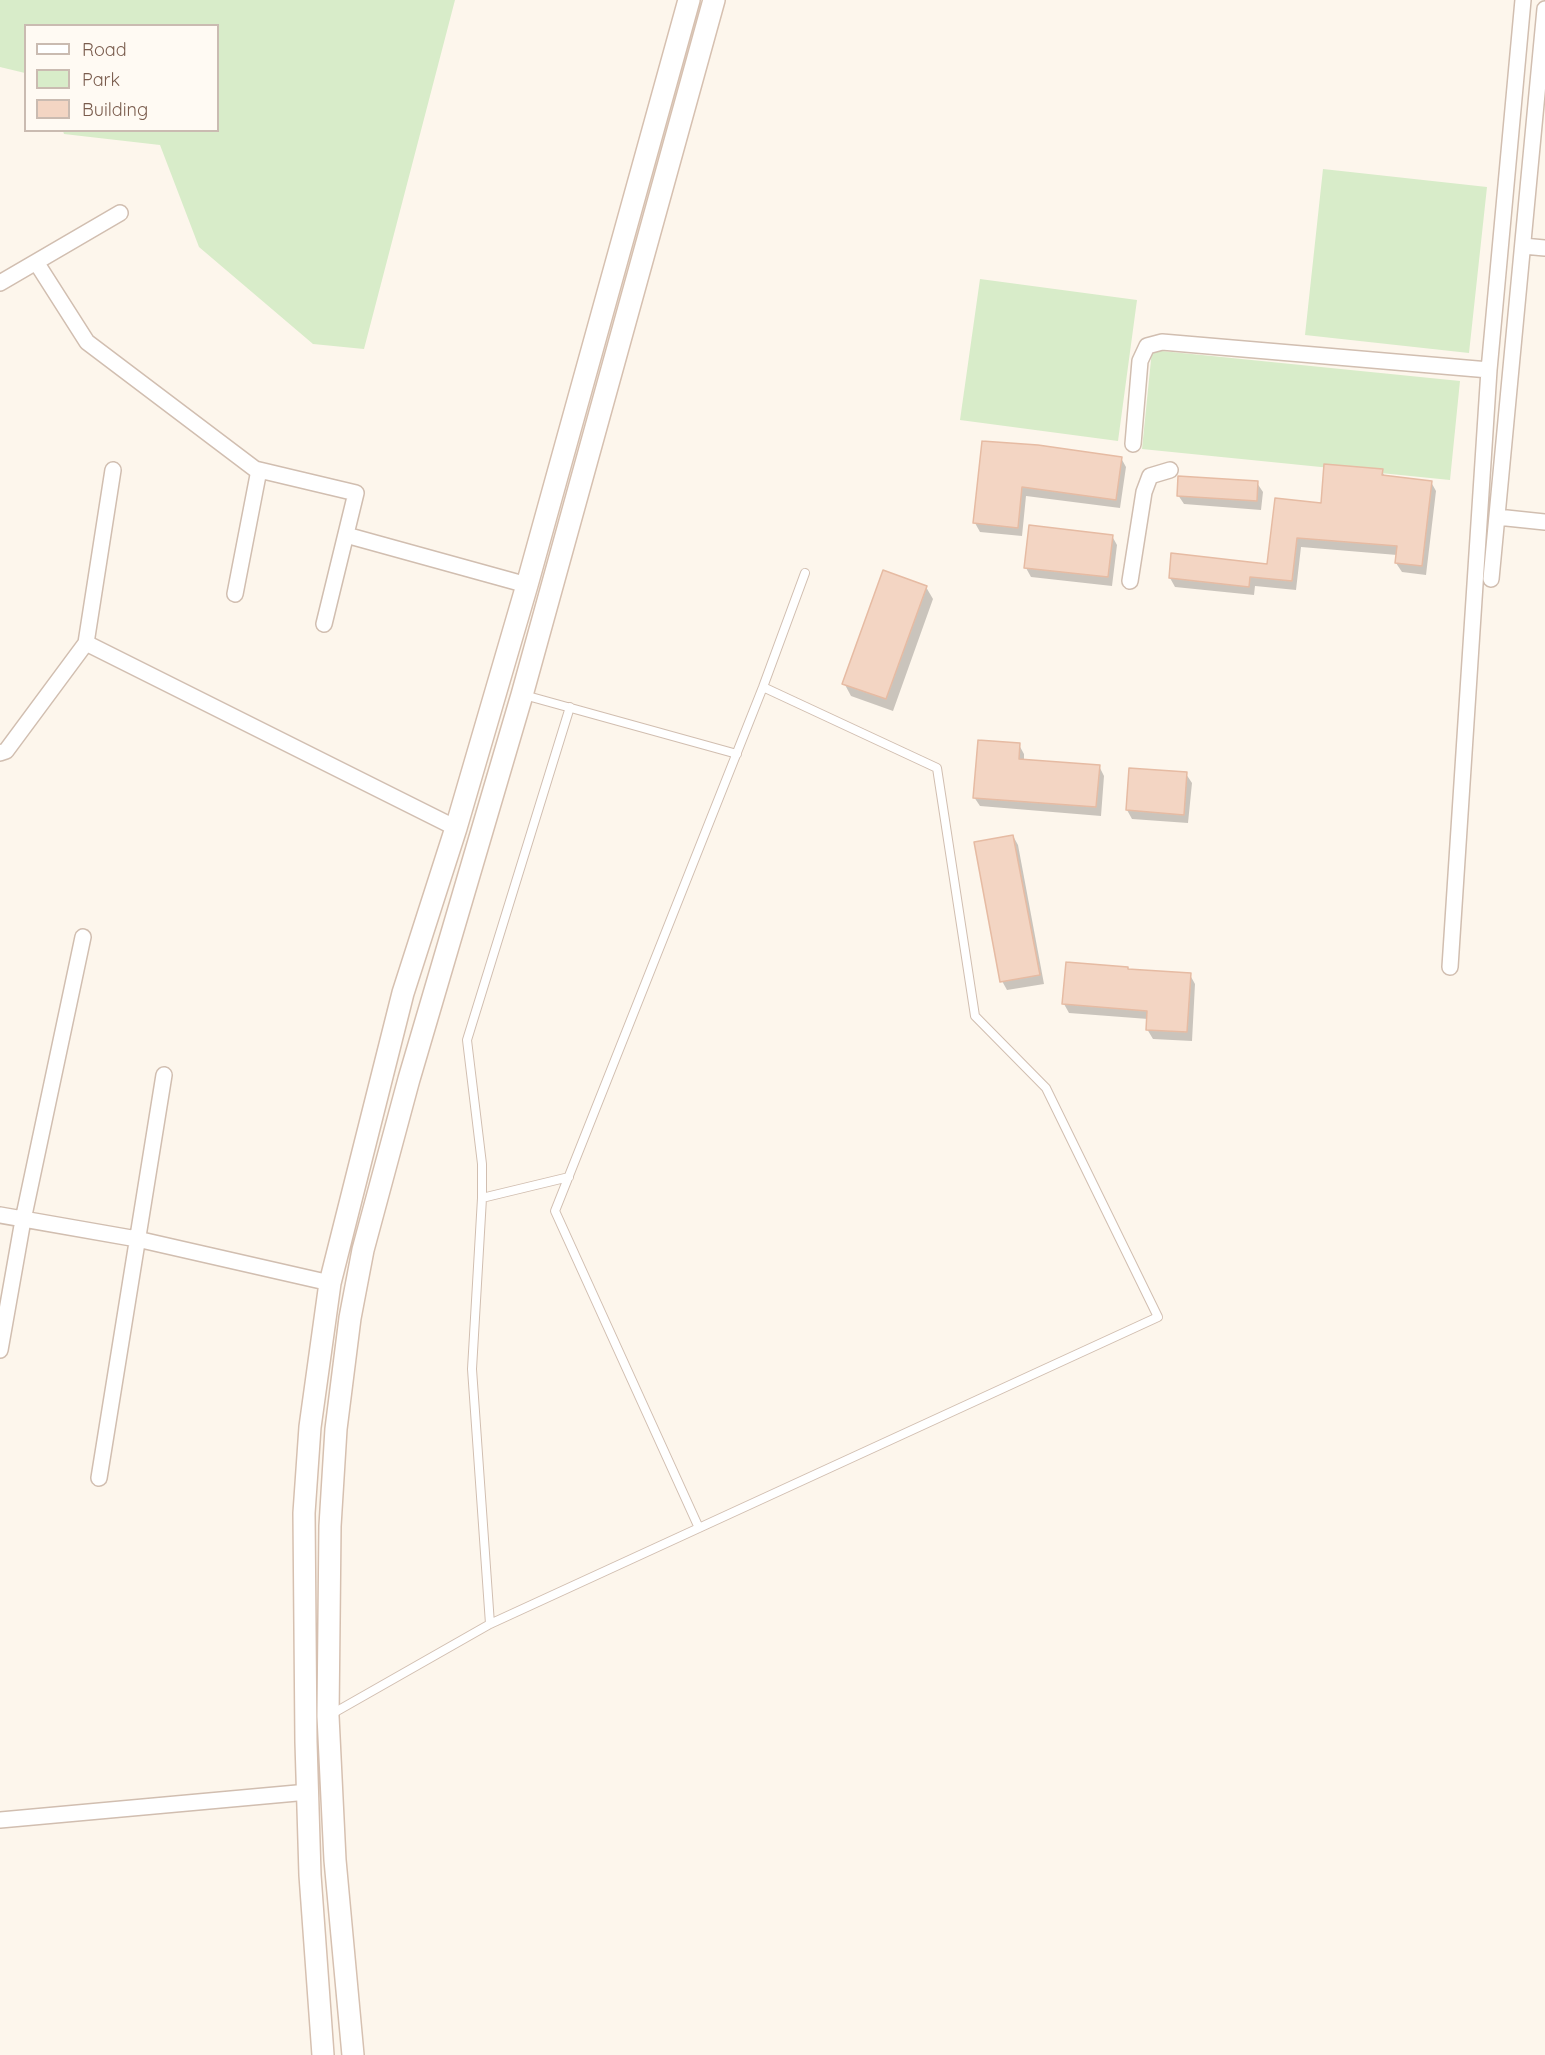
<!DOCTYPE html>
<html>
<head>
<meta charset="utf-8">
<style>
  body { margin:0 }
  #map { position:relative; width:1545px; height:2055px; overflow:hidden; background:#fdf6ec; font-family:Quicksand,sans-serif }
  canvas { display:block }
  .legend { position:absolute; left:24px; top:24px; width:195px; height:108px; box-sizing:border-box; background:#fffaf3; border:2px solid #cabbb1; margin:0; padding:8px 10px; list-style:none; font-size:18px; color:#7a5c4d }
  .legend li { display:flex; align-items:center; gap:12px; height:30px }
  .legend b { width:30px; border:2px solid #cabbb1 }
</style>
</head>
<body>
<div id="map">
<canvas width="1545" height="2055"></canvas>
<ul class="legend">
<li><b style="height:8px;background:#fff"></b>Road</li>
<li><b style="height:16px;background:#d8ecc9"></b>Park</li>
<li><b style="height:16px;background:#f3d5c3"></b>Building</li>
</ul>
</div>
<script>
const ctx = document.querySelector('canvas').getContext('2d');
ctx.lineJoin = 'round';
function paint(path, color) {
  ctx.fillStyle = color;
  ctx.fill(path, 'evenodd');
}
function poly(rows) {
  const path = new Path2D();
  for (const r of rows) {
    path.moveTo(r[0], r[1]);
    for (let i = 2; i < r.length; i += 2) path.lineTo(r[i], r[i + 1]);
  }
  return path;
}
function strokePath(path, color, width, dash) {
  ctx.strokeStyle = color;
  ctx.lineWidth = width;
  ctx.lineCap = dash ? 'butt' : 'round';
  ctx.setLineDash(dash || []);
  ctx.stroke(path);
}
paint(poly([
  [0,0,455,0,364,349,313,344,199,247,160,145,64,134,63,131,218,130,218,26,26,26,25,73,0,67],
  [1323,169,1487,187,1469,353,1305,335],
  [980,279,1137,300,1118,441,960,420],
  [1152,350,1460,381,1450,480,1142,449]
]), '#d8ecc9');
paint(poly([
  [983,442,1121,458,1126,467,1120,508,1026,496,1022,536,980,532,975,523],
  [1382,471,1385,477,1431,482,1436,491,1426,575,1402,572,1396,563,1397,555,1301,547,1296,590,1255,586,1254,595,1175,587,1170,578,1268,566,1322,505],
  [1257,483,1263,492,1261,510,1184,504,1178,495],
  [1112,536,1117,545,1112,586,1031,577,1026,568],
  [926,587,933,599,893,711,851,696,844,683],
  [1019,745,1024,754,1024,761,1099,766,1104,776,1101,816,980,806,974,797],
  [1186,774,1192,783,1188,823,1132,819,1127,810],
  [1013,836,1018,845,1044,984,1007,990,1002,981],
  [1129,971,1190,975,1195,984,1192,1041,1153,1039,1147,1029,1148,1019,1069,1013,1064,1004]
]), '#0003');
const building = poly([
  [982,441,1038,445,1122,457,1116,500,1022,487,1018,528,973,523,982,441],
  [1324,464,1383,469,1382,475,1432,481,1422,566,1395,563,1397,546,1297,538,1292,581,1250,577,1249,587,1169,578,1171,553,1267,564,1275,498,1321,503,1324,464],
  [1178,476,1258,481,1257,501,1177,496,1178,476],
  [1029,525,1113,535,1108,577,1024,568,1029,525],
  [883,570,927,586,886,699,842,684,883,570],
  [978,740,1020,743,1019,759,1100,765,1096,807,973,798,978,740],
  [1129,768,1187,772,1184,815,1126,810,1129,768],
  [1013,835,1040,975,1000,982,974,842,1013,835],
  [1066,962,1128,967,1128,969,1191,973,1187,1032,1146,1030,1147,1011,1062,1004,1066,962]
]);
paint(building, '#f3d5c3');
strokePath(building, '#e6bba3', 1.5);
const lane = poly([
  [524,695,737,754],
  [482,1198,569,1177],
  [699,1528,555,1211,763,687,805,573],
  [490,1624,472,1369,482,1198,482,1164,467,1040,570,707],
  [330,1715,490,1624,1158,1317,1046,1088,975,1016,937,768,763,687]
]);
const street = poly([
  [1523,246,1545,248],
  [36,262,87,342,255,469,356,493,324,624],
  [0,283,120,213],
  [1133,444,1140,361,1147,346,1162,342,1489,370],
  [1497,517,1545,522],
  [346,535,527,585],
  [1491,579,1545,9],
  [1130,581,1144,492,1150,476,1170,470],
  [235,594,259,470],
  [86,643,113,470],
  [0,753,6,751,86,643,456,828],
  [1450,967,1489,370,1523,0],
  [0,1215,137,1239,330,1283],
  [0,1350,23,1220,83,937],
  [99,1478,164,1075],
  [0,1820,308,1792]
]);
const secondary = poly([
  [323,2055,310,1875,306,1742,304,1513,310,1427,330,1283,403,993,456,828,527,585,689,0],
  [353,2055,335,1860,328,1716,330,1526,336,1429,350,1318,363,1250,409,1079,522,695,714,0]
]);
strokePath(lane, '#d1beb0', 10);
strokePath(street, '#d1beb0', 18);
strokePath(secondary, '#d6c0b0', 24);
strokePath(lane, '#fff', 8);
strokePath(street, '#fff', 15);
strokePath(secondary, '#fff', 21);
</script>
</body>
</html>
